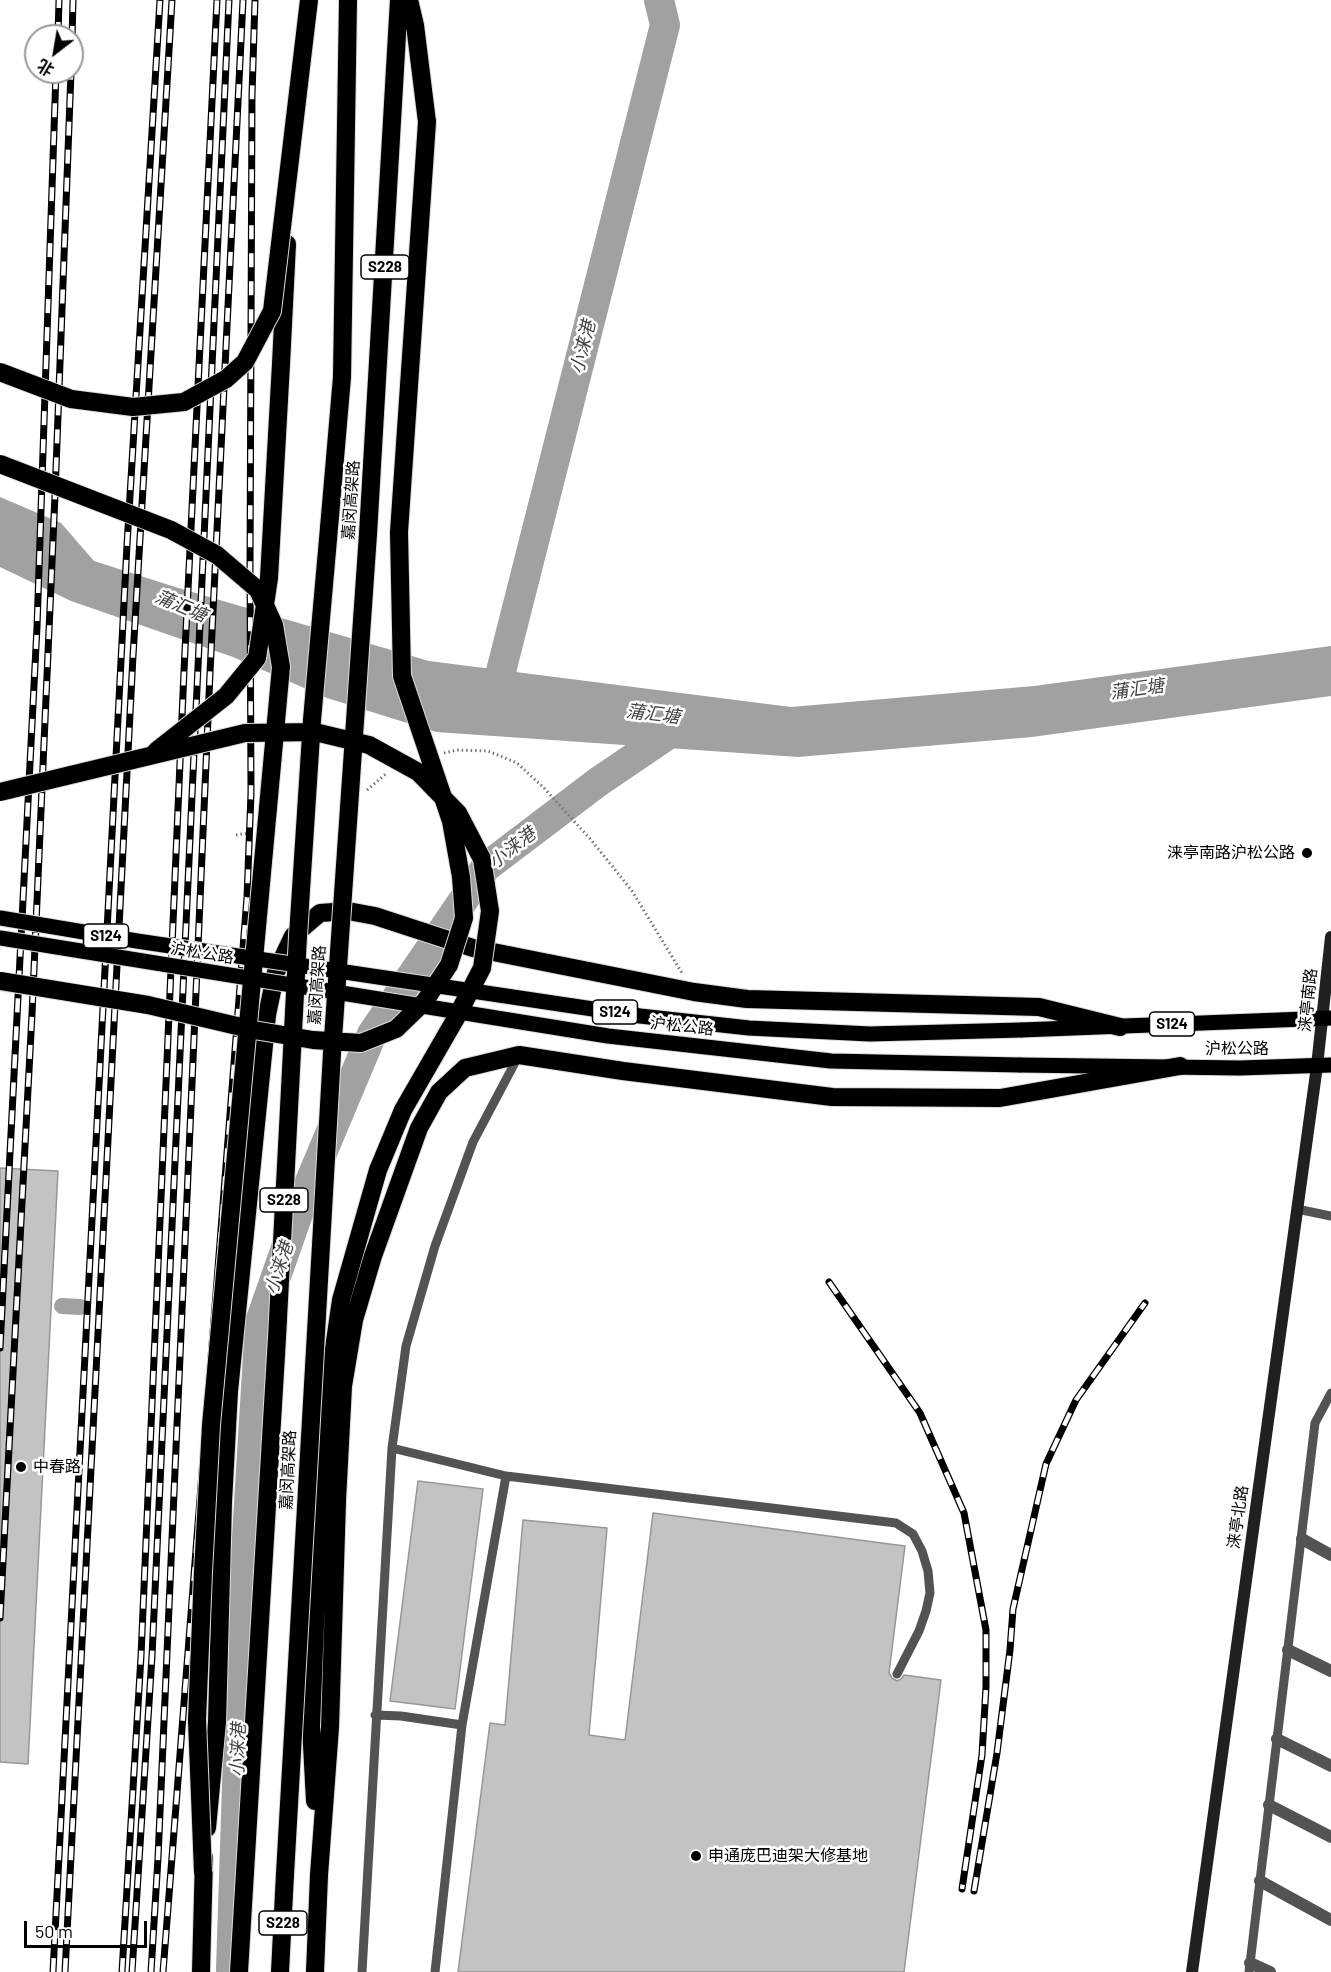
<!DOCTYPE html>
<html>
<head>
<meta charset="utf-8">
<style>
  body { margin:0 }
  #map { position:relative; width:1331px; height:1972px; overflow:hidden; background:#fff; font-family:Barlow,"Noto Sans SC",sans-serif }
  canvas { display:block }
  .north { position:absolute; left:24px; top:24px; width:60px; height:60px; box-sizing:border-box; background:#fff; border:2px solid #999; border-radius:50%; rotate:211deg; font-size:16px; font-weight:700; line-height:24px; text-align:center; color:#000 }
  .north::after { content:''; display:block; margin:auto; width:21px; height:27px; background:#000; clip-path:polygon(50% 0,100% 100%,50% 72%,0 100%) }
  .scale { position:absolute; left:24px; top:1921px; width:123px; height:27px; box-sizing:border-box; border:3px solid #000; border-top:0; padding-left:8px; font-size:18px; line-height:21px; white-space:nowrap; color:#000; -webkit-text-stroke:4px #fff; paint-order:stroke }
</style>
</head>
<body>
<div id="map">
<canvas width="1331" height="1972"></canvas>
<div class="north">北</div>
<div class="scale">50 m</div>
</div>
<script>
const ctx = document.querySelector('canvas').getContext('2d');
ctx.lineJoin = 'round';
function paint(path, color) {
  ctx.fillStyle = color;
  ctx.fill(path, 'evenodd');
}
function poly(rows) {
  const path = new Path2D();
  for (const r of rows) {
    path.moveTo(r[0], r[1]);
    for (let i = 2; i < r.length; i += 2) path.lineTo(r[i], r[i + 1]);
  }
  return path;
}
function strokePath(path, color, width, dash) {
  ctx.strokeStyle = color;
  ctx.lineWidth = width;
  ctx.lineCap = dash ? 'butt' : 'round';
  ctx.setLineDash(dash || []);
  ctx.stroke(path);
}
function drawText(font, color, halo, rows, align = 'center') {
  ctx.font = font + ' Barlow,"Noto Sans SC",sans-serif';
  ctx.lineWidth = 5;
  ctx.setLineDash([]);
  ctx.textBaseline = 'middle';
  ctx.strokeStyle = halo;
  ctx.fillStyle = color;
  for (const [text, x, y, turn = 0] of rows) {
    ctx.save();
    ctx.translate(x, y);
    ctx.rotate((+turn || 0) * Math.PI / 180);
    ctx.textAlign = isNaN(turn) ? turn : align;
    if (halo) ctx.strokeText(text, 0, 0);
    ctx.fillText(text, 0, 0);
    ctx.restore();
  }
}
paint(poly([
  [0,497,61,523,94,561,175,587,429,661,791,707,1034,686,1331,646,1331,696,1032,737,798,757,436,732,327,698,233,657,71,601,0,567]
]), '#a1a1a1');
strokePath(poly([
  [62,1306,80,1307],
  [247,1322,260,1322]
]), '#a1a1a1', 16);
strokePath(poly([
  [495,695,665,25,659,0],
  [231,1969,243,1602,260,1322,306,1191,372,1034,486,867,598,782,682,725]
]), '#a1a1a1', 30);
const building = poly([
  [0,1168,58,1171,28,1764,0,1762,0,1168],
  [418,1481,483,1489,455,1709,390,1701,418,1481],
  [653,1513,905,1546,889,1673,892,1678,897,1681,901,1679,904,1675,941,1680,904,1972,458,1972,490,1723,505,1725,523,1520,607,1528,589,1735,625,1740,653,1513]
]);
paint(building, '#c3c3c3');
strokePath(building, '#979797', 1.5);
const primary = poly([
  [1021,1030,1331,1018],
  [1019,1065,1240,1068,1331,1065]
]);
const highway = poly([
  [409,0,415,25,427,122],
  [281,364,287,244],
  [329,528,342,377,348,0],
  [368,534,399,0],
  [315,1801,311,1726,323,1424,341,1300,378,1170,403,1110],
  [207,1828,217,1722,223,1502,229,1391,267,1015,276,972,293,936,320,913,348,911,375,916,473,948,694,992,747,999,1039,1007,1120,1027],
  [201,1972,204,1858],
  [239,1972,245,1872],
  [280,1972,285,1874],
  [315,1972,319,1875,330,1727,337,1501,343,1386,354,1320,373,1256,419,1128,439,1092,465,1068,519,1055,623,1071,832,1097,1000,1098,1180,1066]
]);
strokePath(primary, '#dbdbdb', 17);
strokePath(highway, '#dbdbdb', 20);
strokePath(poly([
  [444,753,457,750,488,751,517,763,544,788,592,841,632,891,682,973],
  [367,790,387,773],
  [236,835,249,833]
]), '#757575', 3, [1.5, 3]);
strokePath(poly([
  [1297,1209,1331,1216],
  [392,1448,506,1476,896,1523,913,1534,922,1551,928,1571,930,1593,926,1611,919,1631,897,1674],
  [375,1715,401,1716,462,1725],
  [362,1972,392,1448,406,1346,435,1246,473,1142,519,1055],
  [435,1972,462,1725,506,1476],
  [1249,1972,1315,1423,1331,1393]
]), '#535353', 9);
strokePath(poly([
  [1302,1539,1331,1555],
  [1288,1650,1331,1671],
  [1277,1739,1331,1766],
  [1269,1805,1331,1837],
  [1260,1881,1331,1920],
  [1250,1963,1270,1972]
]), '#535353', 12);
strokePath(poly([
  [1192,1972,1317,1066,1331,937]
]), '#202020', 12);
strokePath(primary, '#000', 15);
strokePath(highway, '#000', 18);
const rail = poly([
  [58,36,59,0],
  [72,40,73,0],
  [829,1282,920,1413,964,1513,986,1630,986,1687,982,1755,962,1889],
  [0,1348,37,627,56,72],
  [0,1618,32,1014,55,495,71,72],
  [974,1891,997,1753,1010,1650,1013,1609,1046,1464,1076,1400,1145,1303],
  [53,1972,127,545,160,0],
  [65,1972,133,656,172,0],
  [122,1972,141,1656,184,671,217,0],
  [132,1972,152,1656,229,0],
  [151,1972,158,1858,210,673,243,0],
  [163,1972,247,897,251,793,250,569,252,95,255,0]
]);
strokePath(rail, '#000', 7);
strokePath(rail, '#fff', 4.5, [14]);
const primaryBridge = poly([
  [0,918,137,941,640,1016,749,1028,870,1034,1021,1030],
  [0,938,608,1036,831,1061,1019,1065]
]);
const highwayBridge = poly([
  [0,372,71,399,133,407,184,402,226,379,245,362,272,311,309,0],
  [0,464,171,530,217,555,258,590,274,625,281,667,211,1425,203,1572,197,1720,203,1872],
  [156,751,226,696,257,658,269,578,281,364],
  [0,792,245,733,315,732,369,745,418,772,458,813,482,859,490,911,482,968,456,1018,403,1110],
  [0,981,148,1005,254,1030,313,1040,361,1043,396,1029,425,1001,449,965,464,918,461,877,451,821,402,676,399,532,427,122],
  [245,1872,277,1338,298,936,312,720,329,528],
  [285,1874,332,1053,368,534]
]);
strokePath(primaryBridge, '#dbdbdb', 17, []);
strokePath(highwayBridge, '#dbdbdb', 20, []);
strokePath(primaryBridge, '#000', 15);
strokePath(highwayBridge, '#000', 18);
for (const [x, y, r, color] of [
  [1307,853,6,"#000"],
  [21,1467,6,"#000"],
  [696,1856,6,"#000"]
]) {
  const dot = new Path2D();
  dot.arc(x, y, r, 0, 2 * Math.PI);
  ctx.fillStyle = color;
  ctx.fill(dot);
  strokePath(dot, '#fff', 2);
}
for (const [x, y, w] of [
  [385,267,48],
  [106,936,45],
  [615,1012,45],
  [1172,1024,45],
  [284,1200,48],
  [283,1923,48]
]) {
  const box = new Path2D();
  box.roundRect(x - w / 2, y - 12, w, 24, 4.5);
  ctx.fillStyle = '#fff';
  ctx.fill(box);
  strokePath(box, '#000', 1.5);
}
drawText('bold 15px', '#000', null, [
  ["S228",385,267],
  ["S124",106,936],
  ["S124",615,1012],
  ["S124",1172,1024],
  ["S228",284,1200],
  ["S228",283,1923]
]);
drawText('16px', '#000', '#fff', [
  ["嘉闵高架路",351,500,-86],
  ["沪松公路",202,953,9],
  ["嘉闵高架路",317,985,-86],
  ["涞亭南路",1308,1000,-84],
  ["沪松公路",682,1026,6],
  ["沪松公路",1237,1049],
  ["嘉闵高架路",288,1470,-87],
  ["涞亭北路",1238,1517,-82]
]);
drawText('16px', '#000', '#fff', [
  ["涞亭南路沪松公路",1295,853,"right"],
  ["中春路",33,1467],
  ["申通庞巴迪架大修基地",708,1856]
], 'left');
drawText('italic 18px', '#424242', '#fff', [
  ["小涞港",583,347,-76],
  ["蒲汇塘",181,606,23],
  ["蒲汇塘",1137,689,-8],
  ["蒲汇塘",653,714,7],
  ["小涞港",512,848,-38],
  ["小涞港",279,1268,-71],
  ["小涞港",238,1750,-88]
]);
</script>
</body>
</html>
